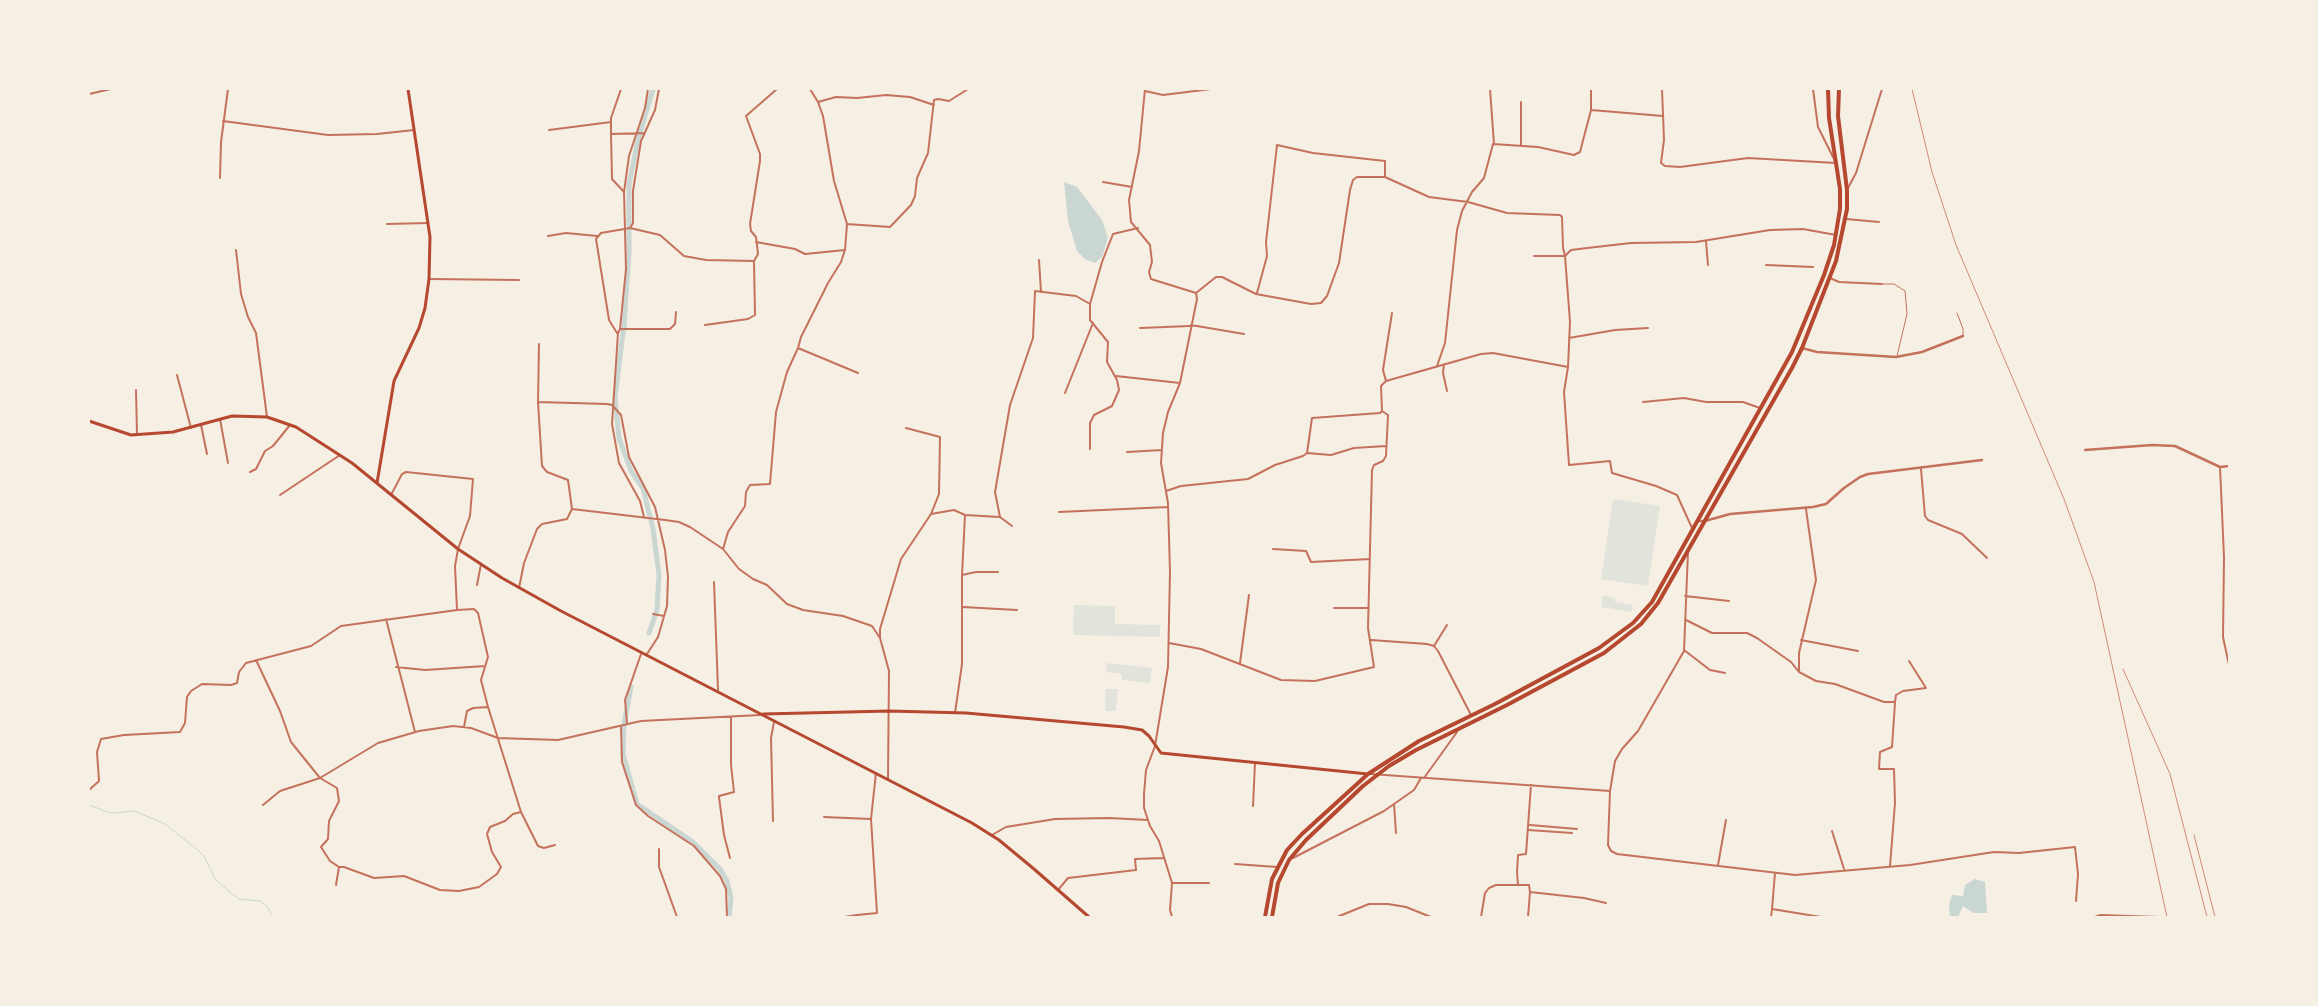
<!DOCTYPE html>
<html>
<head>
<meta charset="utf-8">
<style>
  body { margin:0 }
  #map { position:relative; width:2318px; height:1006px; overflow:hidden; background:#f6efe4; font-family:"Crimson Pro",serif }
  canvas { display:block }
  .frame { position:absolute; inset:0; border:90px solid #f6efe4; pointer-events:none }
</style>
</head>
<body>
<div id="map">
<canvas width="2318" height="1006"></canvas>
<div class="frame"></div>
</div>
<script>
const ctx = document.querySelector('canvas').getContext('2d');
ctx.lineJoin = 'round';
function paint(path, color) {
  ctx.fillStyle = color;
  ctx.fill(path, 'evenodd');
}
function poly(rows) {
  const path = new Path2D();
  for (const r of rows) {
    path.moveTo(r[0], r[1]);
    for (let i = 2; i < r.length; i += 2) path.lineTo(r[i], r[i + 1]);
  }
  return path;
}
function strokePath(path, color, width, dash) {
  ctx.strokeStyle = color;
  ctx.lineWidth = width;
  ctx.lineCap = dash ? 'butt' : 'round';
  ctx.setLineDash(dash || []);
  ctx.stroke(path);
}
paint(poly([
  [1613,499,1660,506,1648,586,1601,579],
  [1603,595,1615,598,1615,602,1633,605,1632,612,1601,607],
  [1074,605,1115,606,1115,624,1160,625,1160,637,1073,635],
  [1107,663,1152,668,1150,683,1122,680,1122,674,1106,672],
  [1106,689,1118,689,1116,711,1105,711]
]), '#e2e4dc');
paint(poly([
  [1064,182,1077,187,1102,220,1108,238,1102,257,1095,263,1085,259,1077,251,1068,221],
  [1975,879,1985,882,1987,913,1974,913,1963,906,1958,917,1950,917,1949,905,1952,895,1963,896,1965,885]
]), '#c9d6d2');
strokePath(poly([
  [89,805,111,813,134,811,165,824,198,850,204,856,215,879,231,893,239,899,260,901,267,906,273,917]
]), '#c9d6d2', 1);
strokePath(poly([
  [649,633,657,610,659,575,653,529,643,488,631,471,619,438,615,397,624,325,629,251,629,184,638,140,653,89],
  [631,687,624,724,623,754,637,804,693,842,720,869,727,881,731,898,729,917]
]), '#c9d6d2', 5);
strokePath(poly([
  [1883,284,1894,284,1905,291,1907,314,1897,356],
  [1957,313,1963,329,1963,336]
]), '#c5725c', 1);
strokePath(poly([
  [1766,265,1813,267],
  [1424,778,1457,732],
  [1528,830,1572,833]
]), '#c5725c', 2);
strokePath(poly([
  [228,89,258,89],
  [621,89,611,118,611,134,645,133],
  [810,89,818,102,836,97,857,98,886,95,910,97,934,105],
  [1145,89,1139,151,1129,200,1131,222,1150,245,1152,262,1149,272,1151,279,1196,293,1197,299,1180,383,1168,412,1163,433,1161,463,1168,503,1170,572,1168,667,1155,746,1146,770,1144,794,1144,808,1150,826,1159,841,1172,883,1170,910,1172,917],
  [1490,89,1494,144],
  [1662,89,1664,140,1661,163,1665,166,1680,167,1748,158,1836,163,1818,127,1813,89],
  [1145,91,1163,95,1211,89],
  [89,94,111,89],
  [1591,110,1663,116],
  [223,121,328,135,377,134,414,130],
  [549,130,611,122],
  [611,134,612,179,624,192],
  [1521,146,1521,102],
  [220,178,221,142,228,89],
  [1103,182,1132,187],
  [1848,188,1856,173,1882,89],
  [1846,219,1879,222],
  [387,224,428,223],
  [847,224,890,227,911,205,915,196,917,178,928,153,934,100,938,99,949,101,968,89],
  [630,228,633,223,633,191,641,141,655,110,659,89],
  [548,236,566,233,597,236],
  [1706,241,1708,265],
  [756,242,795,249,805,254,845,250],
  [236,250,241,294,248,317,256,333,267,417],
  [1039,260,1041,292],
  [1830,278,1839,282,1882,284],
  [429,279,519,280],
  [1196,293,1216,277,1222,277,1256,294,1311,304,1321,303,1327,296,1339,263,1350,190,1353,180,1357,177,1385,177,1429,197,1468,202,1507,213,1560,215,1562,217,1563,248,1565,256,1534,256],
  [1257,293,1267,256,1266,242,1277,145,1313,153,1385,161,1385,177],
  [1090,304,1102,262,1113,234,1138,228],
  [705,325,748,319,755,315,754,261,758,254,756,237,751,231,750,224,760,161,760,154,746,116,777,89],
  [1191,325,1244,334],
  [1140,328,1190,326],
  [620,329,670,329,675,324,676,312],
  [617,333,609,320,596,239,601,233,630,228,660,235,684,256,706,260,754,261],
  [1569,338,1615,330,1648,328],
  [539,344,538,402,542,466,547,472,568,480,572,509],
  [798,348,858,373],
  [1444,364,1443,373,1447,391],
  [1437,366,1445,343,1457,230,1462,211,1472,192,1484,178,1493,144,1538,147,1574,155,1580,152,1591,110,1591,89],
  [177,375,191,428],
  [1116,376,1180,383],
  [1386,381,1383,370,1392,313],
  [136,390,137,435],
  [1065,393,1093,323],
  [538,402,607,404,612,405,621,415,629,457,655,507,665,550,668,577,667,606,658,637,647,654],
  [1643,402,1684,398,1706,402,1743,402,1760,408],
  [220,419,228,463],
  [201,425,207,454],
  [906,428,940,437,939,494,931,514],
  [1127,452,1162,450],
  [1307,453,1331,455,1354,448,1386,446],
  [2220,467,2224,557,2223,637,2229,665],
  [1921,469,1925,516,1928,520,1962,534,1987,558],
  [250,472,256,469,265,451,273,446,290,425],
  [1166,491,1181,486,1248,479,1275,465,1303,456,1307,453,1312,418,1380,413,1382,411,1381,386,1386,381,1481,354,1493,353,1568,367],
  [280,495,340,455],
  [1059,512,1168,507],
  [644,517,640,501,619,463,612,424,618,333,620,329,626,269,624,192,629,156,645,108,648,89],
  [1012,526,1000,517,995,492,1010,405,1033,338,1035,291,1076,296,1090,304,1090,320,1108,342,1107,362,1117,380,1119,390,1112,406,1094,415,1090,423,1090,449],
  [1692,528,1677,495,1656,486,1612,473,1610,461,1569,465,1564,392,1568,367,1570,322,1565,256,1571,250,1587,248,1631,243,1696,242,1770,230,1803,229,1836,235],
  [723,549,728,532,745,506,746,492,750,485,770,484,776,412,787,372,798,348,801,337,828,283,841,262,845,250,847,224,834,181,823,116,818,102],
  [1273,549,1306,551,1311,562,1370,559],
  [962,575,965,515],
  [714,582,718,690],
  [477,585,481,564],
  [519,588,524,563,537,529,542,524,567,519,572,509,665,520,679,522,690,527,723,549,739,569,753,579,767,585,787,604,803,610,843,616,872,626,880,638],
  [1685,596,1729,601],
  [963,607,1017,610],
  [1334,608,1369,608],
  [457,610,474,609,478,613,488,657,481,680,488,707,473,708,467,711,464,727],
  [653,614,664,616],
  [386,619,415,732],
  [1686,620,1712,633,1747,633,1757,638,1791,662,1799,672,1816,681,1835,684,1884,702,1895,702,1896,695,1903,691,1926,688,1909,661],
  [1371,640,1427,644,1434,646,1438,651,1471,715],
  [1801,640,1858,651],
  [1169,643,1201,649,1281,680,1315,681,1374,667,1368,628,1372,470,1374,465,1383,461,1386,456,1388,415,1382,411],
  [1434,646,1447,625],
  [1684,650,1710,670,1725,673],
  [256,660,280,711,291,742,320,778,280,791,263,805],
  [1240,663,1249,595],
  [396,667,425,670,485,666],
  [1799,672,1799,653,1816,580,1806,509],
  [488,707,521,812],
  [955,713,962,664,962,575,976,572,998,572],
  [627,723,625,700,641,654],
  [621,726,622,762,636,805,648,816,694,846,720,876,726,889,727,917],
  [1371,774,1610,791,1615,761,1622,749,1638,731,1684,651,1688,552],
  [320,778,378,743,419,731,453,726,471,728,498,738,558,740,641,721,760,715],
  [320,778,337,788,339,801,329,821,328,839,321,847,330,861,339,867,336,885],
  [888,779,889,671,880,638,880,629,901,559,931,514,954,510,965,515,1000,517],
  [89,790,99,781,97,752,101,739,124,735,180,732,185,723,187,697,191,691,202,684,231,685,237,683,239,672,246,663,311,646,341,626,457,610,455,566,458,549,470,516,473,479,406,472,402,474,391,495],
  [1610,791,1608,845,1611,851,1617,854,1795,875,1910,865,1994,852,2019,853,2075,847,2078,874,2076,901],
  [1394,804,1396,833],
  [1253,806,1255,763],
  [824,817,871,819],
  [773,821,771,738,774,722],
  [1530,825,1577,829],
  [1832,831,1844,869],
  [992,835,1006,827,1055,819,1109,818,1148,820],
  [659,849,659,867,677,917],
  [730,858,724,835,719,797,719,796,734,792,731,765,731,717],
  [1293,858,1384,811,1414,790,1421,778],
  [1235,864,1277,867],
  [1718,865,1726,820],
  [1890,866,1895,803,1894,769,1879,769,1880,752,1892,747,1895,703],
  [339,867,344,867,374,878,404,876,440,890,459,891,479,887,497,874,501,867,492,852,487,834,490,827,505,821,513,814,521,812,538,846,544,848,555,845],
  [1775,873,1772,909,1821,917],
  [1172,883,1209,883],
  [1058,890,1068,878,1136,870,1135,859,1164,858],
  [1530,892,1529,885,1518,885,1517,872,1518,855,1526,854,1531,785],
  [857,915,877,913,871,819,876,773],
  [844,917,857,915,858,917],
  [1337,917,1369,904,1388,904,1406,907,1431,917],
  [1481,917,1485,893,1489,888,1496,885,1518,885],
  [1528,917,1530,892,1584,898,1606,903],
  [1771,917,1772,909],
  [1822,917,1835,917],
  [2095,917,2100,915,2159,917]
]), '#c5725c', 2);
strokePath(poly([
  [1802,348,1817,352,1896,357,1922,352,1963,336],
  [2085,450,2152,445,2175,446,2220,467,2229,466],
  [1697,521,1705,521,1730,514,1813,507,1826,504,1844,488,1860,477,1868,474,1982,460]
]), '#c5725c', 2.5);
strokePath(poly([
  [377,483,394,381,419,328,425,308,429,279,430,237,408,89],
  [763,714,889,711,966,713,1124,727,1142,730,1149,736,1161,753,1368,774]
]), '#b5482f', 3);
strokePath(poly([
  [89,421,131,435,173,432,232,416,267,417,296,427,352,463,458,549,502,578,561,611,972,823,999,840,1034,869,1089,917]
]), '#b5482f', 3);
strokePath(poly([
  [1265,917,1272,879,1287,850,1302,834,1368,774,1419,741,1495,704,1599,648,1633,623,1652,602,1792,352,1824,275,1834,245,1840,209,1840,189,1829,118,1828,89],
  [1272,917,1278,883,1289,860,1306,840,1363,786,1389,766,1416,750,1507,705,1604,653,1641,624,1658,603,1792,368,1802,348,1836,261,1847,209,1847,190,1838,116,1839,89]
]), '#b5482f', 4);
strokePath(poly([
  [1912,89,1932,172,1956,245,2064,499,2094,582,2167,917],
  [2123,669,2170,774,2207,917],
  [2194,835,2215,917]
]), '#cf8b77', 1);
</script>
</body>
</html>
